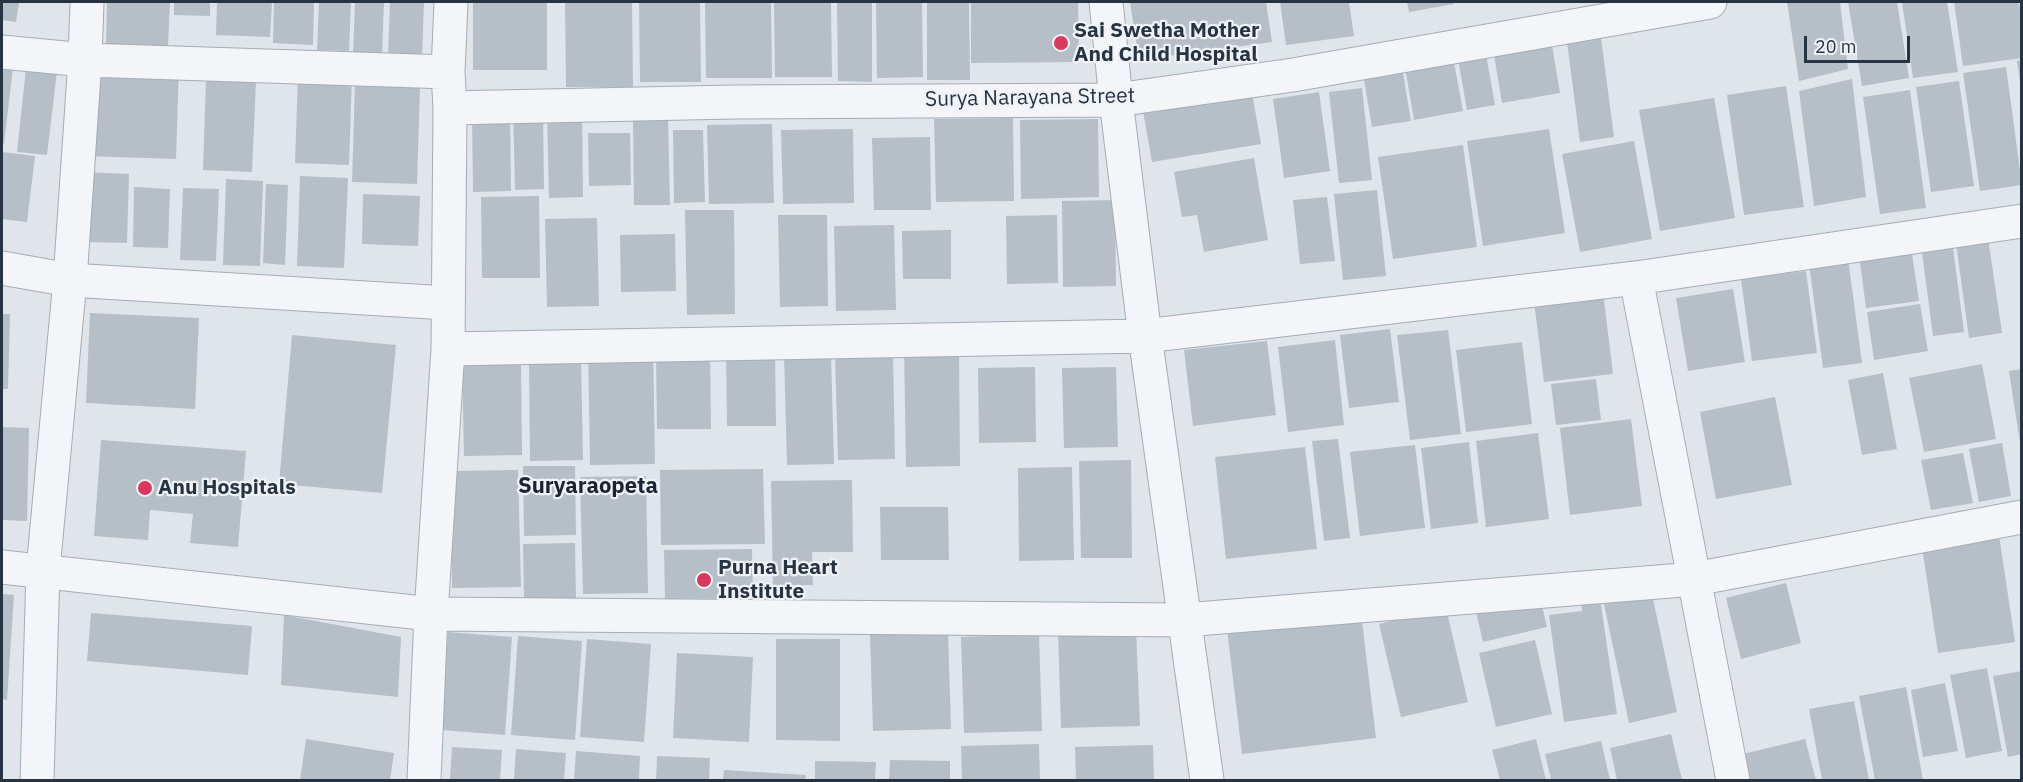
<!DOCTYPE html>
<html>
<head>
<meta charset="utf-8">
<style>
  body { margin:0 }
  #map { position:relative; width:2023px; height:782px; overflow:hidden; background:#dfe5ea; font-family:"IBM Plex Sans",sans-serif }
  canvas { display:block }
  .frame { position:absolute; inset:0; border:3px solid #263343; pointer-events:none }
  .scale { position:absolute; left:1804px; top:36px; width:106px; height:27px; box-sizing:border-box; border:3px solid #263343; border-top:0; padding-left:8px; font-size:18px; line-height:21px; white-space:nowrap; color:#263343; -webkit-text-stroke:4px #eff3f7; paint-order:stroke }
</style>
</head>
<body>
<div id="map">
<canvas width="2023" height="782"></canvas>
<div class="frame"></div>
<div class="scale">20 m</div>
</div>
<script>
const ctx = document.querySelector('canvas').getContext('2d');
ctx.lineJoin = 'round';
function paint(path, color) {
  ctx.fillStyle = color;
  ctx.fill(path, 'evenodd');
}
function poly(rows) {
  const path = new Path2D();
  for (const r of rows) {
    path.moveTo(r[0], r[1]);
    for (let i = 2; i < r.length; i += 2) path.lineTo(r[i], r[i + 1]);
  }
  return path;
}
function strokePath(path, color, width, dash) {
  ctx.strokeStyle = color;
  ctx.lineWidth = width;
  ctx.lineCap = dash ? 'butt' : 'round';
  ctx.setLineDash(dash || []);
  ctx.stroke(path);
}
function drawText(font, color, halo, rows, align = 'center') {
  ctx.font = font + ' "IBM Plex Sans",sans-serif';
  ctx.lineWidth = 4.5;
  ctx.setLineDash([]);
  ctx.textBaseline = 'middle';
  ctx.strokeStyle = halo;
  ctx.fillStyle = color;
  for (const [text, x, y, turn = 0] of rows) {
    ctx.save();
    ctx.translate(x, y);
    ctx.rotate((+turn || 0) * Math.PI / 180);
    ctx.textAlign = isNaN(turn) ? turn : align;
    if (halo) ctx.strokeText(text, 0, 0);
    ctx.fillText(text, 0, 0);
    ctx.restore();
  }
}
paint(poly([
  [2,2,19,2,16,22,2,20],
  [107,2,170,2,168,46,106,44],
  [174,2,210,2,210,16,174,15],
  [217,2,272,2,270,37,216,35],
  [274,2,314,2,313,45,273,43],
  [319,2,351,2,349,51,317,50],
  [355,2,384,2,382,55,353,54],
  [390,2,424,2,422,57,388,56],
  [473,2,547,2,547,70,473,70],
  [565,2,632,2,633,87,566,87],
  [639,2,700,2,701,82,640,82],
  [705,2,771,2,772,78,706,78],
  [774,2,831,2,832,77,775,77],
  [837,2,872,2,872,82,838,81],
  [876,2,922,2,923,77,877,78],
  [927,2,969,2,970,80,927,80],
  [971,2,1078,2,1079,62,971,63],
  [1130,2,1266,2,1272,42,1139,60],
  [1280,2,1349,2,1354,36,1286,45],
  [1407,2,1453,2,1454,4,1409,12],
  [1787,2,1840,2,1848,69,1799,81],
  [1848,2,1897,2,1909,78,1862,86],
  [1902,2,1947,2,1958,72,1913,78],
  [1954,2,2019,2,2022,21,2022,58,1963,66],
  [1449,35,1463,111,1414,120,1401,44],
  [1483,37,1495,105,1467,110,1455,42],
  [1601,38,1614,137,1580,142,1567,42],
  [1551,39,1560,93,1502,103,1493,49],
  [1399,49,1411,121,1372,127,1360,56],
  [2,58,14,59,4,144,2,144],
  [27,59,58,63,47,155,17,152],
  [2022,60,2022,82,2020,82,2017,61],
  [88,62,179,65,176,159,84,156],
  [2006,67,2022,185,1980,191,1963,73],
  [298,74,352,76,349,165,295,163],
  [206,79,256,81,252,172,203,170],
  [1852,79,1866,197,1814,206,1799,91],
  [1959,81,1974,186,1931,192,1916,87],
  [355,83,420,86,417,184,352,182],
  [1786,86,1804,207,1744,215,1727,95],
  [1362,88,1372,180,1339,183,1329,92],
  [1910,90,1926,208,1880,214,1863,97],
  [1319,92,1330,171,1284,178,1273,99],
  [1252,93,1261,144,1152,162,1143,111],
  [1714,98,1735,218,1660,231,1639,110],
  [513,107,543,107,544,189,515,190],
  [582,108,583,197,549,198,547,109],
  [510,112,511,191,473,192,472,113],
  [633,117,668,117,670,205,634,205],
  [1013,118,1014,201,936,202,934,119],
  [1098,119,1099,197,1021,199,1020,120],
  [772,124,774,203,709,204,707,125],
  [853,129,854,203,783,204,781,130],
  [1549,129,1565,233,1483,246,1467,141],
  [673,130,703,130,705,202,674,203],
  [588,133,630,133,631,185,589,186],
  [930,137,931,210,874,210,872,138],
  [1634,141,1652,239,1580,252,1562,154],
  [1463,145,1477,247,1393,259,1378,157],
  [2,152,35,156,27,222,2,219],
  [1254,158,1268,240,1204,252,1197,215,1182,217,1174,172],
  [86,172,129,174,127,243,84,242],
  [300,176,348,178,344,268,297,266],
  [226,179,263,181,260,266,223,265],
  [266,184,288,185,285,265,263,263],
  [134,187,170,189,168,248,133,247],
  [183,188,219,189,216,261,180,260],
  [1377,190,1386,276,1343,280,1334,194],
  [363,194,420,196,418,246,362,244],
  [539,196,540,278,482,278,481,197],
  [1327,197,1335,261,1300,264,1293,200],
  [1115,200,1116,286,1063,287,1062,201],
  [685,210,734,210,735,314,687,315],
  [778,215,827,215,828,306,780,307],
  [1057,215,1058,283,1007,284,1006,216],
  [597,218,599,306,547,307,545,219],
  [894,225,896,310,836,311,834,226],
  [951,230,951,279,903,279,902,231],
  [1987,231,2002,333,1969,338,1955,236],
  [1951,233,1964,332,1933,336,1920,237],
  [675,234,676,291,621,292,620,235],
  [1911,247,1919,301,1866,308,1859,254],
  [1847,251,1862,363,1823,368,1808,256],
  [1806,271,1817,353,1752,361,1741,279],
  [1733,289,1745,362,1688,371,1676,298],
  [1603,292,1613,374,1544,382,1534,301],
  [1920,304,1928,351,1874,360,1867,312],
  [90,313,199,318,195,409,86,403],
  [2,314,10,314,8,389,2,389],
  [1390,329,1399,402,1349,408,1340,335],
  [1448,330,1461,434,1410,440,1397,335],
  [292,335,396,345,382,493,279,484],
  [1335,340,1344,425,1288,432,1278,347],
  [1267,341,1276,415,1193,426,1184,350],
  [1522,342,1532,424,1466,432,1456,350],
  [653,343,655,464,590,465,588,344],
  [904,347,959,347,960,466,906,467],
  [775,351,776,426,727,426,726,352],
  [710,353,711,429,657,429,656,354],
  [831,353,834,464,787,465,784,354],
  [893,354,895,459,838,460,835,355],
  [521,359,522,455,464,456,462,360],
  [581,360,583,460,530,461,529,361],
  [1982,364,1996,439,1924,452,1909,378],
  [1035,367,1036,442,979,443,978,368],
  [1116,367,1118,447,1064,448,1062,368],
  [2022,369,2022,443,2020,443,2009,371],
  [1883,373,1897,449,1862,455,1848,380],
  [1596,379,1601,420,1556,425,1551,384],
  [1775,397,1792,485,1716,499,1700,412],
  [1631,419,1642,506,1570,515,1560,428],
  [2,427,29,428,27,521,2,520],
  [1538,433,1549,519,1486,527,1476,441],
  [1338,439,1350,538,1324,541,1312,441],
  [101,440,246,451,238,547,190,543,193,514,150,510,148,540,94,536],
  [1469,442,1478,523,1431,529,1421,448],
  [2002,443,2011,496,1979,502,1969,449],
  [1415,445,1425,528,1360,536,1350,452],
  [1305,447,1317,549,1226,559,1215,457],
  [1963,453,1973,503,1931,510,1921,460],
  [1131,460,1132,558,1081,558,1079,461],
  [523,466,575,466,576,535,524,536],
  [1072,467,1074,560,1019,561,1018,468],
  [763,469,765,544,661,545,660,470],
  [518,470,521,587,452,588,450,471],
  [646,476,648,593,583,594,580,477],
  [852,480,853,552,812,552,813,585,773,586,771,481],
  [880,507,948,507,949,560,881,560],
  [1999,535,2015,642,1938,653,1922,547],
  [575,543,576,600,524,601,523,544],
  [752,549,753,598,665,599,664,550],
  [1786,583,1801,643,1741,659,1726,598],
  [2,594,14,595,7,700,2,699],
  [1652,594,1677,712,1629,723,1604,604],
  [1540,597,1547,627,1483,642,1476,612],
  [1600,598,1617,714,1564,722,1549,615,1582,611,1581,601],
  [1446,608,1468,702,1401,717,1379,624],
  [91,613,252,626,248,675,87,661],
  [1361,613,1376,738,1242,754,1227,629],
  [284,615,401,637,398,697,281,685],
  [1136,629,1140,726,1061,728,1058,631],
  [448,632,512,637,505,735,441,730],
  [948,632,951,729,873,731,870,635],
  [1039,634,1042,731,964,733,961,637],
  [518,636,582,641,575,740,511,735],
  [587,639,651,644,644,742,580,737],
  [776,639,840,639,840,741,776,740],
  [1535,640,1552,714,1496,727,1479,653],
  [677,653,753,657,749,742,673,738],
  [1987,668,2002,751,1966,758,1950,675],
  [2022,671,2022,754,2008,757,1993,676],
  [1945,683,1958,751,1923,757,1911,690],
  [1906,687,1923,780,1875,780,1859,696],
  [1854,701,1869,780,1822,780,1809,709],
  [1671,734,1682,780,1617,780,1610,748],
  [306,739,394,753,390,780,300,780],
  [1536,739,1546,780,1500,780,1492,750],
  [1805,739,1816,780,1741,780,1735,756],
  [1601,741,1610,780,1551,780,1545,754],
  [1039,744,1040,780,962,780,961,746],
  [1153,745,1154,780,1076,780,1075,747],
  [452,747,502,750,500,780,450,780],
  [516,749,566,753,564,780,514,780],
  [576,751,640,756,639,780,574,780],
  [657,756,710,758,709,780,656,780],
  [890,760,950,761,950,780,889,780],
  [815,761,876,762,875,780,815,780],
  [724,770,806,775,805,780,723,780]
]), '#b6bec8');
const minor = poly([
  [1106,2,1116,100,1145,336,1207,780],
  [2,52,85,60,448,72],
  [450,108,733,102,1116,100,1293,75,1710,2],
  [2,268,70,280,447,303],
  [1636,278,1733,780],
  [448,349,1145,336,1636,278,2022,221],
  [2,567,431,614,1184,620,1695,579,2022,517],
  [37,780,43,570,70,280,85,60,87,2],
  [424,780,431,614,448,349,450,108,448,72,451,2]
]);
strokePath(minor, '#a4acb5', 35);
strokePath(minor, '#f3f5f8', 33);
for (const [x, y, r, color] of [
  [1061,43,8,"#db3860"],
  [145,488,8,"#db3860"],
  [704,580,8,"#db3860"]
]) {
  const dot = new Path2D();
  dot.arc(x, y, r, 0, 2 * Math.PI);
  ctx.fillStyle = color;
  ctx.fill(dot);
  strokePath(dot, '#eff3f7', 2);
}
drawText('bold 21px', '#263343', '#eff3f7', [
  ["Sai Swetha Mother",1074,31],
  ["And Child Hospital",1074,55],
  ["Anu Hospitals",158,488],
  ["Purna Heart",718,568],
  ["Institute",718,592]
], 'left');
drawText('21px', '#263343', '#eff3f7', [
  ["Surya Narayana Street",1030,98,-1]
]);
drawText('bold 22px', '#192433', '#eff3f7', [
  ["Suryaraopeta",588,487]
]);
</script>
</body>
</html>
